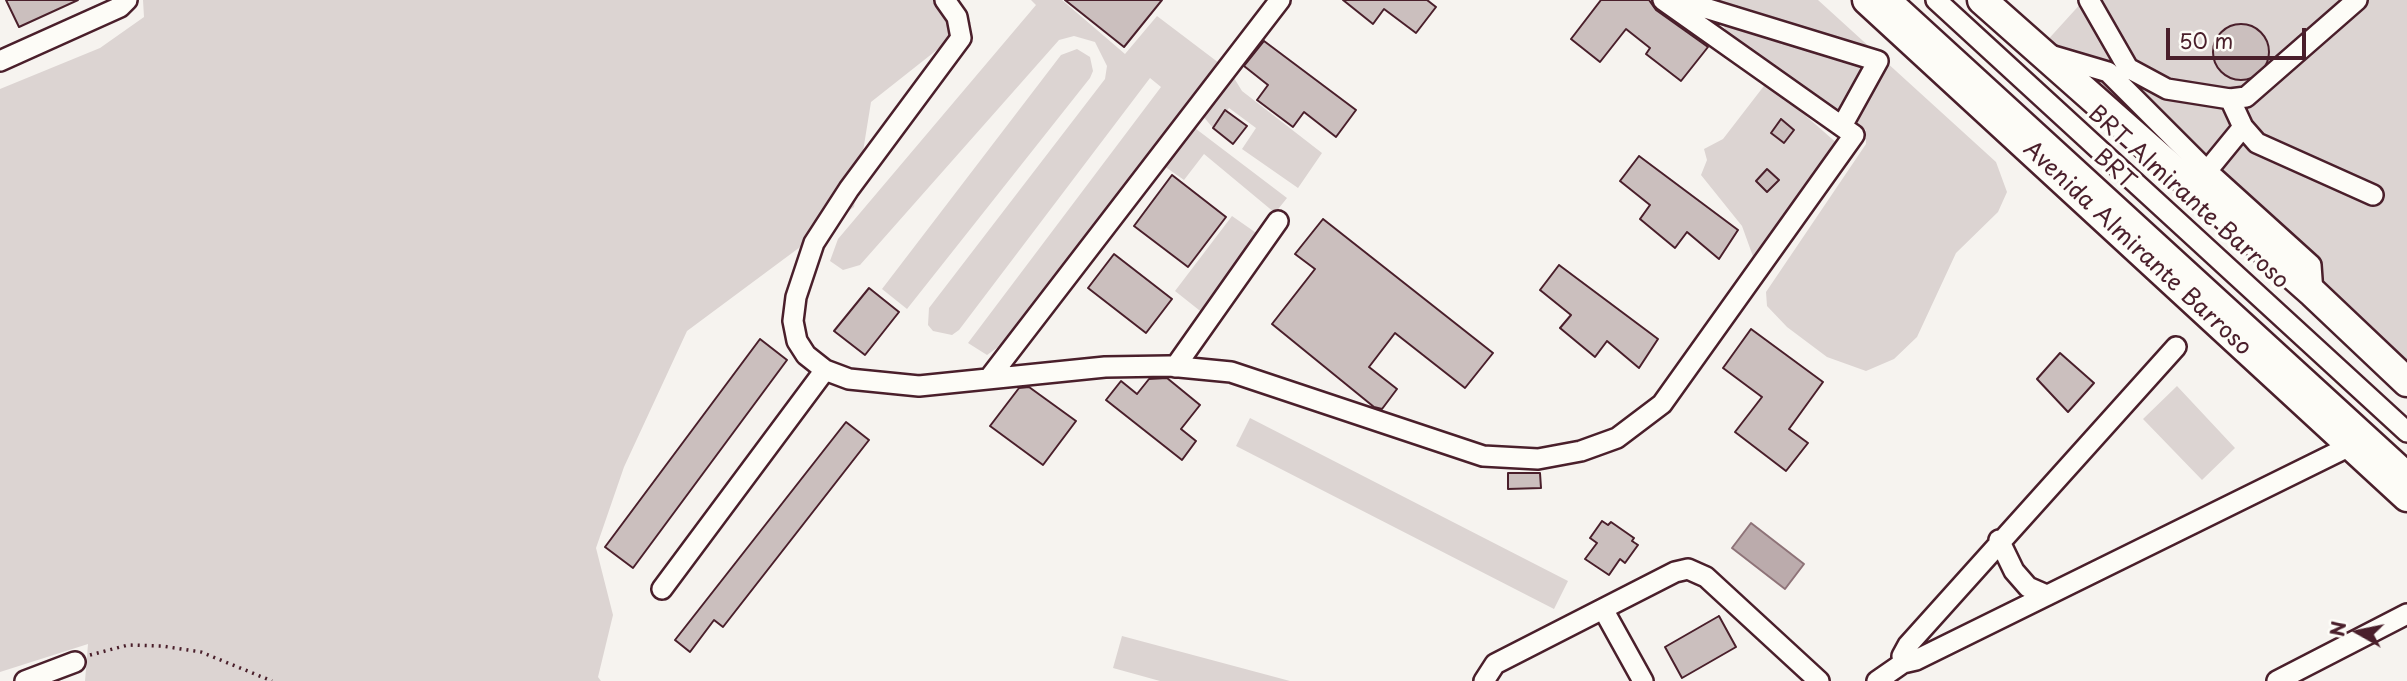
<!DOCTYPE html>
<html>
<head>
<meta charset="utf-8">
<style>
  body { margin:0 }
  #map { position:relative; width:2407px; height:681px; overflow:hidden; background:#f6f3ef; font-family:"Playpen Sans",sans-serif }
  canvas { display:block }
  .north { position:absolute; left:2323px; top:597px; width:70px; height:70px; -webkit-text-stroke:5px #fdfcf7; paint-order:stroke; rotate:279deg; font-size:19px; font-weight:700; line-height:28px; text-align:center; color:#4a1f2b }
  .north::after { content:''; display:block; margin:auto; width:24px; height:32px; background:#4a1f2b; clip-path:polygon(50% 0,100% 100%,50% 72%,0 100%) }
  .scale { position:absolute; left:2166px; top:28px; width:140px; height:32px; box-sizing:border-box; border:4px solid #4a1f2b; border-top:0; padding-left:9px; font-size:21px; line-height:24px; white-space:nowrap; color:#4a1f2b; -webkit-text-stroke:5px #fdfcf7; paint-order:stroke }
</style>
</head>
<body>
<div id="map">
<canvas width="2407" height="681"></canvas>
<div class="north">N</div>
<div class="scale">50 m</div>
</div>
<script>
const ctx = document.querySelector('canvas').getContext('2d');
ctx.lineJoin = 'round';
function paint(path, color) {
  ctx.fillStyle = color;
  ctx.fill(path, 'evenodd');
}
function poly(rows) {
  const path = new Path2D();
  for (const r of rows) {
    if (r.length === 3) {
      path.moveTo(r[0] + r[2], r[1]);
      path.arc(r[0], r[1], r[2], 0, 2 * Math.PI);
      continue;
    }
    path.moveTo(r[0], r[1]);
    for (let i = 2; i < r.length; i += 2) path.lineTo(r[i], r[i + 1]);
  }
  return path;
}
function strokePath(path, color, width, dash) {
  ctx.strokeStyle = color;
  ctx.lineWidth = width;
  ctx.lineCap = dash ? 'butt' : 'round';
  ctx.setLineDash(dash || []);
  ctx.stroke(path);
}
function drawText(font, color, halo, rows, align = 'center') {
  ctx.font = font + ' "Playpen Sans",sans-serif';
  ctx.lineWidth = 7;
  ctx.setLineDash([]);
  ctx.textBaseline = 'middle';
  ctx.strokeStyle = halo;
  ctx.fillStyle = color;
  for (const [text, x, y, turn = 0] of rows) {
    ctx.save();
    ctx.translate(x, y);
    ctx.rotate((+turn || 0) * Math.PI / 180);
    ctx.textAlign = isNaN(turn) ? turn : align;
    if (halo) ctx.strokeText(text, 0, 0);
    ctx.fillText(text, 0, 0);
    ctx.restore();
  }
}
paint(poly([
  [143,0,957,0,971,23,871,102,854,207,687,331,624,467,596,548,613,615,598,677,601,681,85,681,88,644,0,672,0,89,100,48,144,17],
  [1031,0,1062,0,1125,54,1157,16,1219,63,1008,340,987,355,968,343,1161,87,1150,78,959,330,952,335,933,331,928,325,929,308,1105,79,1107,66,1095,42,1074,36,1059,40,860,265,843,270,830,261,838,239,1036,5],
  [1717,0,1818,0,1996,162,2007,192,1998,212,1956,253,1917,337,1894,359,1866,371,1827,357,1787,327,1767,306,1766,292,1866,144,1866,130,1729,36,1714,8],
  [2084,0,2407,0,2407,380,2044,44],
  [1077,49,1090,57,1093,71,1090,78,907,309,882,289,1061,55],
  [1231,73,1242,91,1322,153,1298,188,1242,149,1256,128,1229,108,1213,128,1202,115],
  [1767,82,1839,145,1755,262,1742,226,1701,175,1707,160,1704,149,1723,139],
  [1183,119,1287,198,1275,213,1204,154,1184,180,1157,161],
  [1232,216,1262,237,1204,314,1175,291],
  [2177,386,2235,448,2202,480,2143,419],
  [1250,418,1568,581,1554,609,1236,446],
  [1122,636,1290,681,1160,681,1113,668]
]), '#dcd4d2');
const water = poly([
  [1751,523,1804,564,1785,589,1732,548,1751,523]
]);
paint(water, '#bbabac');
strokePath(water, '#8e7378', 2);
const building = poly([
  [6,0,78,0,19,27,6,0],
  [1065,0,1162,0,1124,47,1065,0],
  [1343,0,1427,0,1436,7,1416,33,1384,9,1373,24,1343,0],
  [1601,0,1649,0,1656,10,1708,47,1681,81,1646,54,1650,48,1626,29,1600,62,1571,39,1601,0],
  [2241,52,28],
  [1264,41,1356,110,1336,137,1304,112,1293,127,1257,100,1268,85,1244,66,1264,41],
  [1225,110,1247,126,1233,144,1213,128,1225,110],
  [1781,119,1794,130,1784,143,1771,133,1781,119],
  [1639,156,1738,230,1719,259,1687,232,1675,248,1640,219,1650,205,1620,181,1639,156],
  [1767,169,1779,180,1767,192,1756,181,1767,169],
  [1172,175,1226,217,1188,267,1134,226,1172,175],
  [1323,219,1493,353,1465,388,1395,333,1369,367,1397,389,1382,409,1374,407,1272,324,1315,269,1295,254,1323,219],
  [1114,254,1172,299,1146,333,1088,288,1114,254],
  [1559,265,1658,339,1639,368,1607,341,1595,357,1560,328,1571,315,1540,290,1559,265],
  [869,288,899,312,865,355,834,331,869,288],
  [1751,329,1823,382,1789,429,1808,443,1786,471,1735,432,1762,397,1723,368,1751,329],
  [760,339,787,360,633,568,605,547,760,339],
  [2060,353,2094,383,2068,412,2037,379,2060,353],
  [1167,378,1200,405,1181,429,1196,441,1182,460,1106,400,1121,381,1137,394,1149,379,1167,378],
  [1029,387,1076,421,1043,465,990,426,1019,388,1029,387],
  [846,422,869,440,723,627,714,620,690,652,675,640,846,422],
  [1508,473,1540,473,1541,488,1508,489,1508,473],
  [1602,521,1608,525,1611,522,1634,538,1632,541,1638,545,1625,563,1620,559,1609,575,1585,559,1597,543,1590,538,1602,521],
  [1719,616,1736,647,1682,678,1665,647,1719,616]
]);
paint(building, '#cbbfbe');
strokePath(building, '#4a1f2b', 2);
const minor = poly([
  [1679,0,1878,61,1842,126],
  [1892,0,2407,471],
  [1936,0,2407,432],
  [2089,0,2128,68,2167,89,2230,99,2246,97,2357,0],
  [2047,54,2108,72,2207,171,2311,265,2313,293],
  [0,61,120,7,127,0],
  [2230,99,2243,127,2257,143,2373,195],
  [2207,171,2243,127],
  [2176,347,1908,645,1902,656,1903,663,1916,660,2350,446],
  [1175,367,1278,221],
  [825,370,806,355,797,341,793,321,796,297,814,243,849,189,961,38,957,17,945,0],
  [990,377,1280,0],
  [1999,540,2014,571,2028,587,2044,594],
  [662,589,825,370,849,379,919,386,1105,367,1169,366,1231,372,1483,456,1538,459,1581,451,1617,438,1662,404,1854,135,1663,0],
  [1603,609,1643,681],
  [25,681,75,662],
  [1484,681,1495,664,1675,572,1688,569,1706,577,1819,681],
  [1877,681,1903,663],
  [2277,681,2407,614]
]);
const highway = poly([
  [1867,0,2407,497],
  [1982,0,2313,293,2407,382]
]);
strokePath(minor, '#4a1f2b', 24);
strokePath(highway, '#4a1f2b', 33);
strokePath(poly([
  [90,655,128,645,162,646,201,652,272,681]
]), '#4a1f2b', 3.5, [2, 5]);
strokePath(minor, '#fdfcf7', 19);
strokePath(highway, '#fdfcf7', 28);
drawText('23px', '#4a1f2b', '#fdfcf7', [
  ["BRT",2114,170,42],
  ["BRT Almirante Barroso",2188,198,42],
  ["Avenida Almirante Barroso",2137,249,43]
]);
</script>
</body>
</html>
